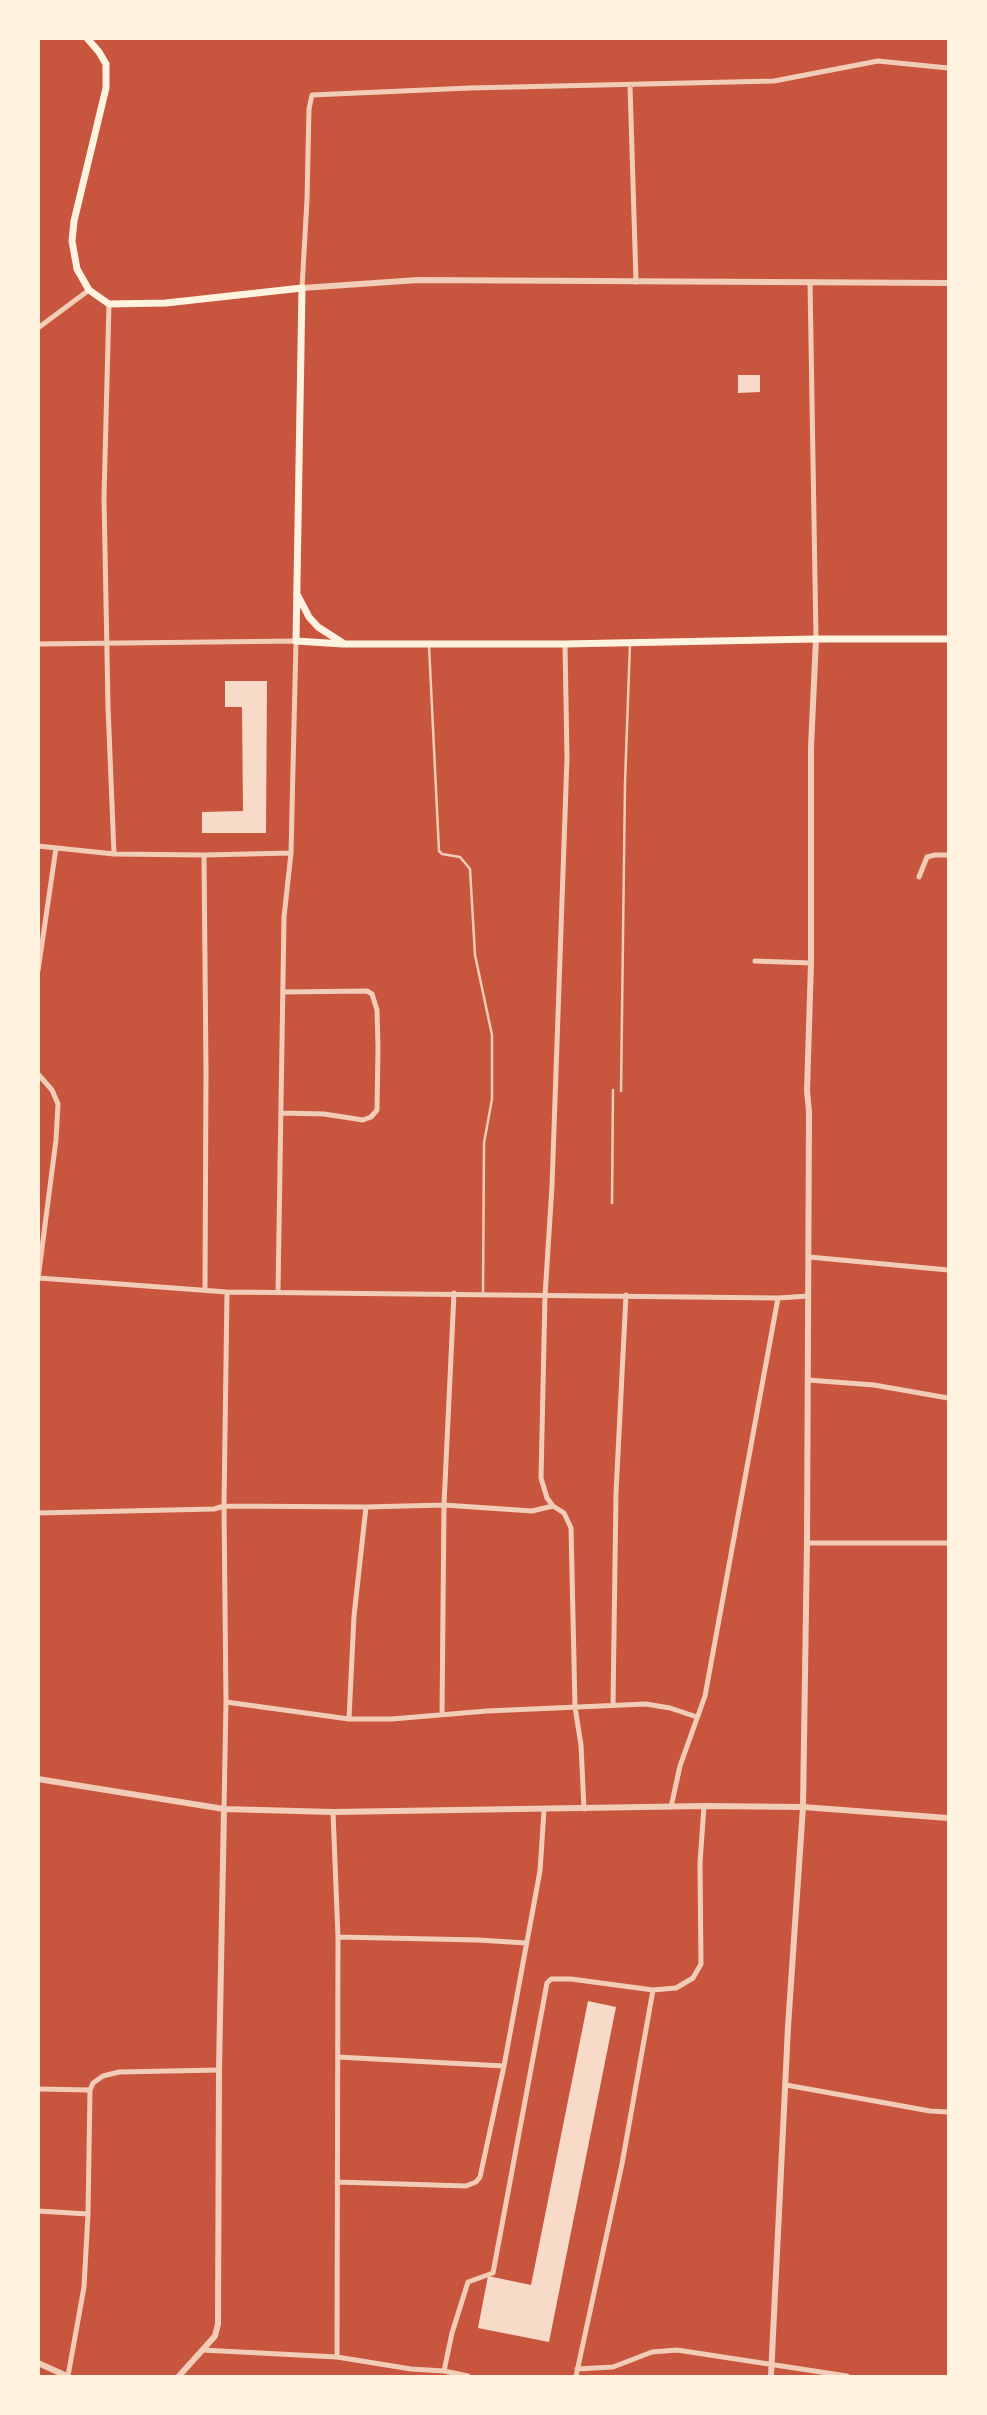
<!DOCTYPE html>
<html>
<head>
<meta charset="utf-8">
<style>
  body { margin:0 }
  #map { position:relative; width:987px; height:2415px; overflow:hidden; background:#c8553d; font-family:"Open Sans",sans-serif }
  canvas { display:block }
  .frame { position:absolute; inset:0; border:40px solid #fff3e0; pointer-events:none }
</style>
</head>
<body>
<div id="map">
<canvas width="987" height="2415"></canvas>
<div class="frame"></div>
</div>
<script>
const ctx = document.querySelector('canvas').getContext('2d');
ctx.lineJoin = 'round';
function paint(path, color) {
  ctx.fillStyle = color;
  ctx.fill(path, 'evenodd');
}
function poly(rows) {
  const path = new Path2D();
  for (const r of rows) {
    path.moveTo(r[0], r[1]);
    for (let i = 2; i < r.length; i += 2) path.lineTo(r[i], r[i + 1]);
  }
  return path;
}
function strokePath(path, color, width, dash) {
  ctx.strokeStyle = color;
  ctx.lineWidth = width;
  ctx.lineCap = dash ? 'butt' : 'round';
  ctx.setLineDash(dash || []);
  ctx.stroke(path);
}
paint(poly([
  [738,375,760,375,760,392,738,393],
  [225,681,267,681,266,833,202,833,202,812,243,811,242,707,225,707],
  [588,2001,616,2007,549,2342,478,2328,488,2276,531,2285]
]), '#f7dbc8');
strokePath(poly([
  [429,646,439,851,442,854,460,857,470,869,475,955,492,1035,492,1099,484,1143,483,1294],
  [621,1091,625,783,630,643],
  [612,1203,613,1090]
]), '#f1ccb7', 2.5);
strokePath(poly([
  [630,85,636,282],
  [810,282,816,639],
  [302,288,307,200,309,109,312,95,470,88,774,81,878,61,948,68],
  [109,304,104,497,108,706,114,854],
  [38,328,89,290],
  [38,644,296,641,291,853,284,917,278,1292],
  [38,846,114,854,204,855,291,853],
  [204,855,206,1072,205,1289],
  [919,877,927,857,935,855,948,855],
  [755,961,811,963],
  [38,971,56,848],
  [38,1074,52,1090,58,1104,56,1140,38,1279],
  [281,1113,324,1114,363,1120,371,1117,377,1110,378,1047,377,1010,372,994,367,991,283,992],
  [809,1257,948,1270],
  [39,1278,227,1292,778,1298,808,1296],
  [808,1380,874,1385,948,1398],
  [553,1506,547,1498,541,1478,545,1296,552,1186,567,758,565,644],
  [38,1513,214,1509,224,1506,366,1507,444,1505,532,1511,553,1506,564,1513,571,1528,575,1707,581,1745,584,1809],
  [807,1543,948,1543],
  [226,1702,349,1719,392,1719,487,1711,646,1704,670,1708,697,1717],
  [613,1705,616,1493,626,1295],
  [442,1715,444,1505,454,1293],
  [349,1719,354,1616,366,1507],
  [671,1807,680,1766,705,1696,778,1298],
  [224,1809,226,1702,224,1506,227,1292],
  [333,1812,338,1937,337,2357],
  [338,1937,478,1940,526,1943],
  [338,2057,504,2066],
  [786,2085,930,2111,948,2112],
  [38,2089,90,2090,93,2083,103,2076,119,2072,219,2070],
  [337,2182,466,2186,476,2182,480,2177,504,2066,540,1871,544,1810],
  [38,2211,88,2214],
  [202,2350,337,2357,411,2369,444,2371,468,2376],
  [577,2369,613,2367,652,2352,677,2350,847,2376],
  [444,2371,452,2333,468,2282,493,2273,547,1983,551,1979,571,1979,653,1990,676,1988,693,1978,701,1964,700,1863,704,1806],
  [68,2376,84,2287,88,2214,90,2090],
  [576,2376,622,2164,653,1990]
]), '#f1ccb7', 5);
strokePath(poly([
  [302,288,418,280,948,283],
  [38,1779,224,1809,333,1812,704,1806,803,1807,948,1818],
  [38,2363,67,2376],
  [179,2376,215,2336,218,2324,219,2070,224,1809],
  [771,2376,788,2027,803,1807,807,1543,809,1112,807,1091,811,963,811,747,816,639]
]), '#f1ccb7', 6);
strokePath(poly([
  [87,38,99,52,106,64,106,88,74,221,72,241,77,269,89,290,109,304,166,303,302,288,296,641,343,644,565,644,816,639,948,639],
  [297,594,309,617,318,627,343,643]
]), '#fff3e0', 7);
</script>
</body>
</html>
